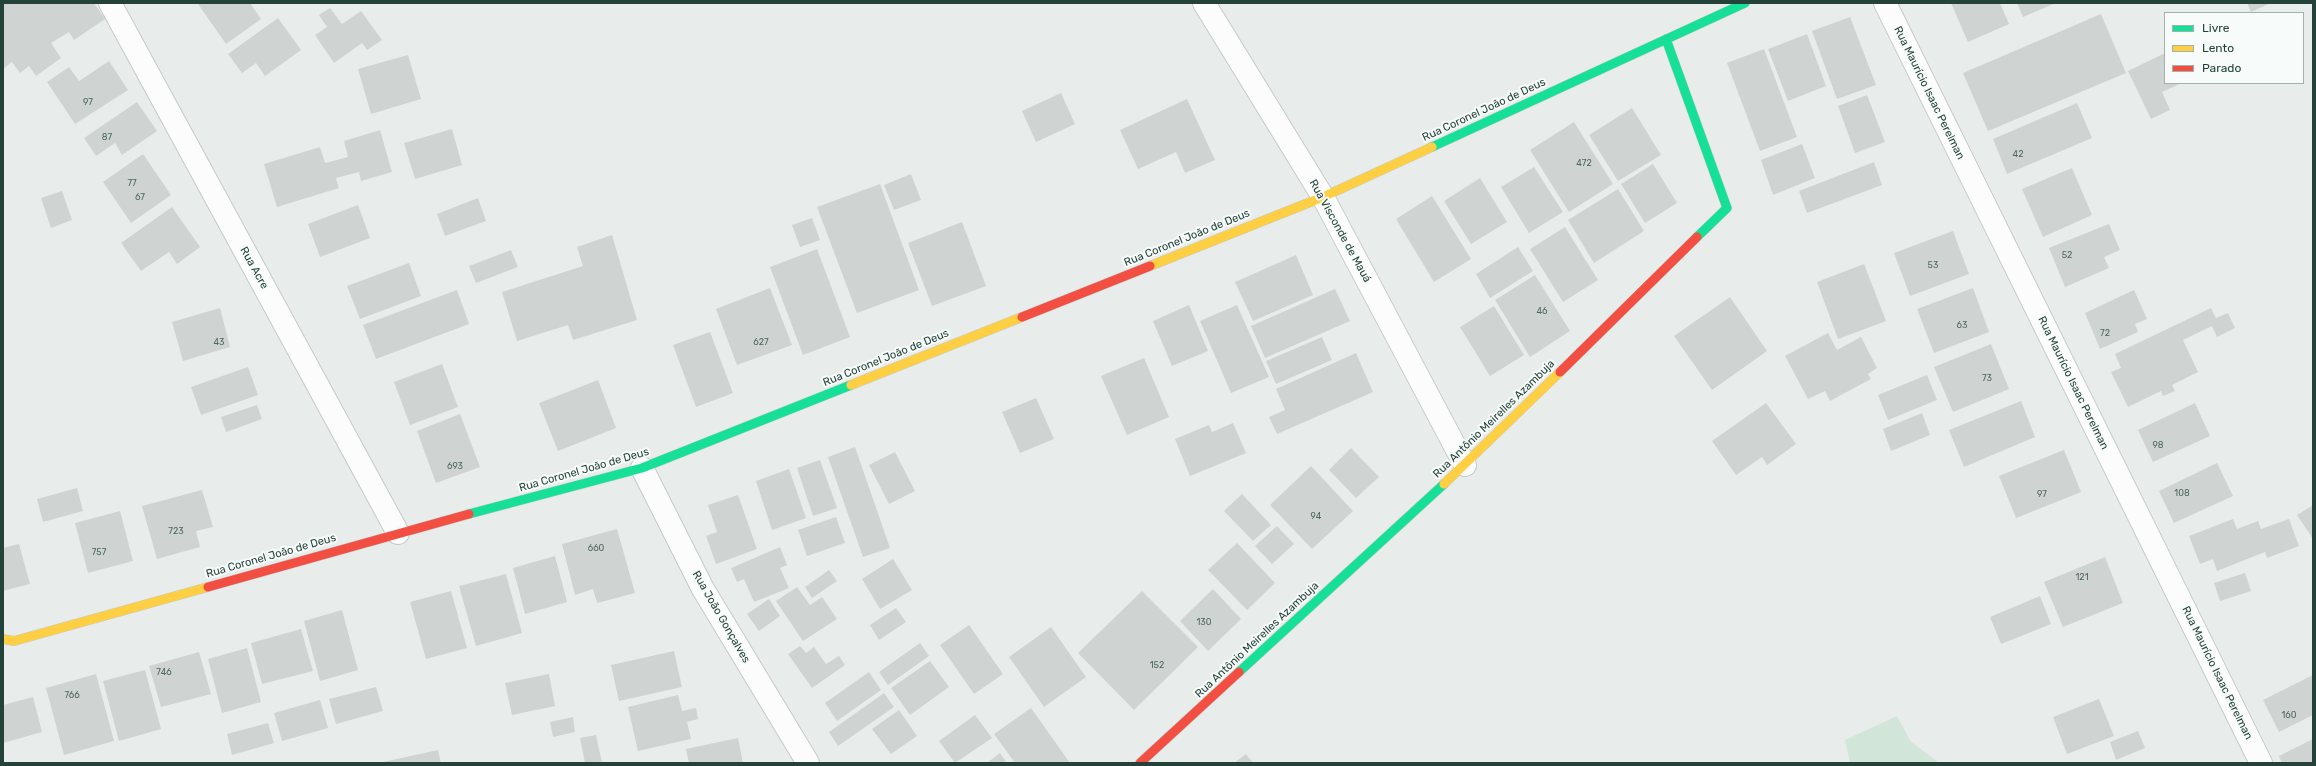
<!DOCTYPE html>
<html>
<head>
<meta charset="utf-8">
<style>
  body { margin:0 }
  #map { position:relative; width:2316px; height:766px; overflow:hidden; background:#e8edeb; font-family:Rubik,sans-serif }
  canvas { display:block }
  .frame { position:absolute; inset:0; border:4px solid #24423a; pointer-events:none }
  .legend { position:absolute; left:2164px; top:12px; width:140px; height:72px; box-sizing:border-box; background:#f7fbf9; border:1px solid #a3b1ad; margin:0; padding:5px 7px; list-style:none; font-size:12px; color:#24423a }
  .legend li { display:flex; align-items:center; gap:8px; height:20px }
  .legend b { width:20px; border:1px solid #a3b1ad }
</style>
</head>
<body>
<div id="map">
<canvas width="2316" height="766"></canvas>
<div class="frame"></div>
<ul class="legend">
<li><b style="height:5px;background:#16e098"></b>Livre</li>
<li><b style="height:5px;background:#ffcf43"></b>Lento</li>
<li><b style="height:5px;background:#f24e42"></b>Parado</li>
</ul>
</div>
<script>
const ctx = document.querySelector('canvas').getContext('2d');
ctx.lineJoin = 'round';
function paint(path, color) {
  ctx.fillStyle = color;
  ctx.fill(path, 'evenodd');
}
function poly(rows) {
  const path = new Path2D();
  for (const r of rows) {
    path.moveTo(r[0], r[1]);
    for (let i = 2; i < r.length; i += 2) path.lineTo(r[i], r[i + 1]);
  }
  return path;
}
function strokePath(path, color, width, dash) {
  ctx.strokeStyle = color;
  ctx.lineWidth = width;
  ctx.lineCap = dash ? 'butt' : 'round';
  ctx.setLineDash(dash || []);
  ctx.stroke(path);
}
function drawText(font, color, halo, rows, align = 'center') {
  ctx.font = font + ' Rubik,sans-serif';
  ctx.lineWidth = 4;
  ctx.setLineDash([]);
  ctx.textBaseline = 'middle';
  ctx.strokeStyle = halo;
  ctx.fillStyle = color;
  for (const [text, x, y, turn = 0] of rows) {
    ctx.save();
    ctx.translate(x, y);
    ctx.rotate((+turn || 0) * Math.PI / 180);
    ctx.textAlign = isNaN(turn) ? turn : align;
    if (halo) ctx.strokeText(text, 0, 0);
    ctx.fillText(text, 0, 0);
    ctx.restore();
  }
}
paint(poly([
  [1897,716,1911,742,1940,763,1850,763,1845,740]
]), '#d1e6d8');
paint(poly([
  [3,3,94,3,105,19,74,40,69,32,51,43,61,58,36,76,29,66,20,73,12,62,3,69],
  [250,3,261,19,226,44,198,4],
  [1951,3,2000,3,2009,24,1968,42],
  [2017,3,2056,3,2023,17],
  [2247,3,2271,3,2251,12],
  [330,8,342,24,361,11,382,40,367,50,362,43,334,63,315,35,327,27,319,15],
  [2101,14,2126,73,1988,131,1963,73],
  [1850,17,1876,85,1837,99,1812,31],
  [278,18,301,50,265,76,256,63,242,73,228,54],
  [1807,34,1826,86,1788,101,1768,49],
  [1764,49,1797,137,1760,151,1727,63],
  [2165,53,2165,83,2182,83,2162,92,2170,110,2151,119,2128,71],
  [408,55,421,99,371,114,358,69],
  [109,61,128,90,75,124,47,82,69,67,79,81],
  [1061,93,1075,124,1036,142,1022,111],
  [1867,95,1885,142,1855,153,1838,106],
  [1187,99,1215,160,1185,173,1176,152,1138,169,1120,130],
  [137,102,157,131,122,155,115,143,96,156,84,138],
  [2077,103,2092,138,2007,174,1993,139],
  [1632,108,1661,155,1618,181,1589,135],
  [1574,122,1613,184,1569,212,1530,150],
  [452,129,462,165,415,179,404,143],
  [380,130,392,172,361,181,359,172,336,178,339,188,277,207,264,164,320,147,325,163,348,157,344,141],
  [1802,144,1815,178,1773,195,1761,160],
  [143,154,171,195,131,223,103,182],
  [1874,162,1882,185,1807,213,1799,191],
  [1653,164,1677,203,1645,223,1621,184],
  [1534,167,1563,212,1529,233,1501,187],
  [2072,168,2092,215,2043,237,2022,189],
  [911,174,921,200,894,210,884,185],
  [1480,178,1507,222,1471,244,1444,201],
  [880,184,919,290,857,313,817,207],
  [1618,189,1644,231,1594,263,1568,220],
  [62,191,72,220,51,228,41,198],
  [1432,196,1471,259,1434,282,1396,219],
  [478,198,486,221,445,236,437,214],
  [358,205,370,238,320,257,308,224],
  [172,207,200,247,177,264,169,252,141,271,121,243],
  [812,218,820,240,800,247,792,225],
  [962,222,986,286,932,306,908,243],
  [2109,224,2120,250,2104,257,2109,268,2065,287,2049,248],
  [1565,227,1598,280,1563,302,1530,249],
  [1953,231,1969,274,1910,296,1894,253],
  [612,235,637,320,573,340,568,325,517,341,502,292,583,266,577,247],
  [1518,247,1533,271,1490,298,1476,274],
  [817,249,850,337,803,355,770,267],
  [511,250,518,267,476,283,469,266],
  [1296,255,1313,295,1253,321,1235,282],
  [409,263,421,296,360,319,347,286],
  [1864,264,1886,321,1838,339,1817,282],
  [1535,275,1570,331,1530,357,1495,300],
  [770,288,792,345,737,365,716,309],
  [1973,288,1989,332,1934,353,1917,309],
  [1335,289,1350,321,1265,358,1251,326],
  [457,290,469,324,376,359,363,325],
  [2134,290,2147,319,2135,324,2138,332,2100,349,2085,313],
  [1730,297,1767,351,1712,390,1674,336],
  [1189,305,1208,351,1172,366,1153,321],
  [1237,305,1269,377,1231,393,1200,321],
  [1494,306,1524,355,1490,376,1460,327],
  [220,308,230,347,183,361,172,322],
  [2211,308,2216,318,2228,313,2235,328,2217,337,2212,326,2183,340,2198,372,2172,385,2175,391,2163,396,2161,391,2128,407,2111,372,2121,368,2115,354],
  [710,332,733,393,696,407,673,345],
  [1828,333,1837,350,1861,337,1877,368,1868,374,1871,379,1830,401,1825,391,1808,399,1785,356],
  [1322,337,1332,360,1276,384,1266,361],
  [1991,344,2009,389,1953,412,1934,367],
  [1356,353,1373,392,1277,434,1269,417,1285,410,1276,389],
  [1144,358,1169,417,1127,435,1101,376],
  [442,364,458,407,410,425,394,382],
  [248,367,258,395,201,415,191,387],
  [1927,375,1937,400,1888,420,1878,395],
  [598,380,616,428,558,451,539,403],
  [1036,398,1054,439,1020,453,1002,412],
  [2021,401,2035,437,1964,467,1949,430],
  [1766,403,1796,444,1767,465,1762,457,1736,475,1712,441],
  [2195,403,2210,436,2153,462,2138,430],
  [257,405,262,419,226,432,221,417],
  [1922,413,1930,435,1891,451,1883,429],
  [460,414,480,467,436,483,417,431],
  [1233,423,1246,453,1190,476,1175,439,1209,425,1212,432],
  [855,447,890,548,863,557,828,457],
  [1351,448,1379,477,1356,498,1329,470],
  [2064,450,2081,492,2016,518,1999,476],
  [895,452,915,491,889,504,869,465],
  [820,460,837,508,813,516,797,468],
  [2217,463,2233,496,2174,523,2159,491],
  [1311,466,1353,511,1312,549,1270,505],
  [789,469,806,518,772,530,756,481],
  [77,488,83,511,43,522,37,499],
  [202,490,213,527,196,531,200,547,157,559,142,506],
  [1242,494,1271,525,1253,541,1224,511],
  [738,495,757,549,716,564,706,536,717,532,708,505],
  [2313,505,2313,539,2297,515],
  [120,511,133,561,88,573,75,523],
  [836,517,845,543,807,556,798,530],
  [2233,519,2237,529,2258,521,2261,529,2289,519,2299,546,2267,558,2265,552,2217,571,2213,559,2200,564,2189,536],
  [1277,526,1294,544,1272,564,1255,546],
  [617,529,635,593,597,603,593,589,575,595,562,544],
  [1237,543,1275,583,1247,610,1208,570],
  [19,544,30,584,3,591,3,548],
  [780,547,787,565,780,568,789,588,754,602,744,579,737,582,731,568],
  [555,556,567,602,525,614,513,568],
  [2105,557,2123,603,2063,627,2044,582],
  [893,559,912,590,880,609,862,579],
  [829,570,837,581,812,598,805,587],
  [2245,573,2251,591,2220,601,2214,583],
  [506,574,522,633,476,646,459,586],
  [797,587,810,605,822,597,837,619,803,641,776,601],
  [1213,589,1241,619,1208,651,1180,621],
  [451,591,467,648,426,659,410,602],
  [1142,591,1198,647,1134,710,1078,653],
  [2040,596,2051,624,2001,644,1990,617],
  [769,599,780,616,759,631,747,614],
  [896,608,906,622,879,640,870,625],
  [342,610,358,670,320,681,304,621],
  [969,625,1003,674,974,694,940,645],
  [1051,627,1086,677,1044,707,1009,657],
  [301,629,313,671,262,684,251,643],
  [920,643,929,656,888,685,879,672],
  [800,646,806,653,814,647,826,664,839,656,845,665,812,688,788,654],
  [247,648,261,702,222,713,208,659],
  [674,651,682,687,619,701,611,665],
  [199,652,211,694,161,707,149,666],
  [930,661,949,687,910,715,891,688],
  [145,670,161,729,119,741,103,681],
  [869,672,881,690,837,721,825,703],
  [96,674,114,741,64,755,46,688],
  [549,674,555,706,512,715,505,683],
  [2313,675,2313,715,2279,732,2263,700],
  [376,687,383,711,336,724,329,699],
  [884,693,894,707,838,746,829,732],
  [678,695,682,711,696,708,698,719,687,722,691,739,638,751,628,707],
  [33,697,42,732,3,743,3,705],
  [2099,699,2114,736,2067,754,2053,717],
  [320,700,328,728,282,741,274,713],
  [1031,708,1070,763,1015,763,994,734],
  [899,710,917,736,891,754,872,729],
  [975,715,992,738,955,763,939,741],
  [573,717,575,732,553,737,550,722],
  [268,723,274,743,232,755,227,734],
  [2138,731,2145,748,2116,760,2110,742],
  [596,735,602,763,585,763,580,738],
  [738,738,743,763,689,763,686,749],
  [2313,739,2313,763,2282,763,2279,756],
  [438,750,441,763,384,763,383,762],
  [1000,753,1007,763,987,763],
  [1246,754,1253,763,1234,763]
]), '#cfd4d2');
const street = poly([
  [110,3,398,533],
  [1204,3,1323,197,1465,465],
  [1885,3,2261,763],
  [642,468,703,589,808,763]
]);
const fast = poly([
  [1666,39,1727,208,1697,237],
  [1432,147,1745,3],
  [469,514,642,468,851,385],
  [1239,672,1444,484]
]);
const slow = poly([
  [1150,266,1323,197,1432,147],
  [851,385,1022,317],
  [1444,484,1560,372],
  [3,639,14,641,208,587]
]);
const jam = poly([
  [1022,317,1150,266],
  [1560,372,1697,237],
  [208,587,469,514],
  [1140,763,1239,672]
]);
strokePath(street, '#c5cac8', 24);
strokePath(fast, '#c3cbc8', 10);
strokePath(slow, '#c3cbc8', 10);
strokePath(jam, '#c3cbc8', 10);
strokePath(street, '#fcfcfc', 22);
strokePath(fast, '#16e098', 9);
strokePath(slow, '#ffcf43', 9);
strokePath(jam, '#f24e42', 9);
drawText('9px', '#506761', null, [
  ["97",88,102],
  ["87",107,137],
  ["42",2018,154],
  ["472",1584,163],
  ["77",132,183],
  ["67",140,197],
  ["52",2067,255],
  ["53",1933,265],
  ["46",1542,311],
  ["63",1962,325],
  ["72",2105,333],
  ["43",219,342],
  ["627",761,342],
  ["73",1987,378],
  ["98",2158,445],
  ["693",455,466],
  ["108",2182,493],
  ["97",2042,494],
  ["94",1316,516],
  ["723",176,531],
  ["660",596,548],
  ["757",99,552],
  ["121",2082,577],
  ["130",1204,622],
  ["152",1157,665],
  ["746",164,672],
  ["766",72,695],
  ["160",2289,715]
]);
drawText('11px', '#24423a', '#f7fbf9', [
  ["Rua Maurício Isaac Perelman",1929,93,64],
  ["Rua Coronel João de Deus",1484,110,-25],
  ["Rua Visconde de Mauá",1340,231,61],
  ["Rua Coronel João de Deus",1187,238,-22],
  ["Rua Acre",254,268,61],
  ["Rua Coronel João de Deus",886,358,-22],
  ["Rua Maurício Isaac Perelman",2073,383,64],
  ["Rua Antônio Meirelles Azambuja",1494,419,-44],
  ["Rua Coronel João de Deus",584,470,-16],
  ["Rua Coronel João de Deus",271,556,-16],
  ["Rua João Gonçalves",721,617,60],
  ["Rua Antônio Meirelles Azambuja",1257,640,-43],
  ["Rua Maurício Isaac Perelman",2217,673,64]
]);
</script>
</body>
</html>
